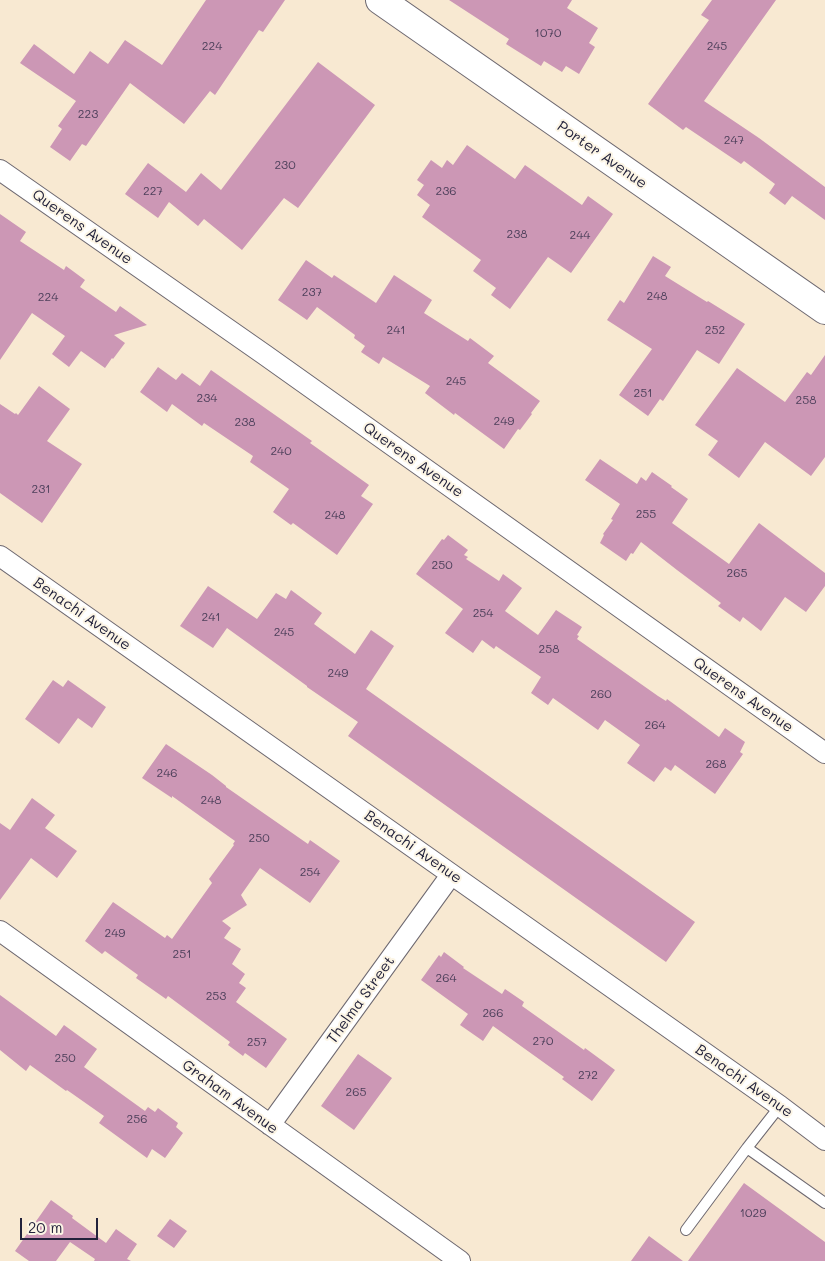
<!DOCTYPE html>
<html>
<head>
<meta charset="utf-8">
<style>
  body { margin:0 }
  #map { position:relative; width:825px; height:1261px; overflow:hidden; background:#f8e9d2; font-family:Mali,sans-serif }
  canvas { display:block }
  .scale { position:absolute; left:20px; top:1218px; width:78px; height:22px; box-sizing:border-box; border:2px solid #22223b; border-top:0; padding-left:6px; font-size:15px; line-height:18px; white-space:nowrap; color:#22223b; -webkit-text-stroke:4px #fcf5e5; paint-order:stroke }
</style>
</head>
<body>
<div id="map">
<canvas width="825" height="1261"></canvas>
<div class="scale">20 m</div>
</div>
<script>
const ctx = document.querySelector('canvas').getContext('2d');
ctx.lineJoin = 'round';
function paint(path, color) {
  ctx.fillStyle = color;
  ctx.fill(path, 'evenodd');
}
function poly(rows) {
  const path = new Path2D();
  for (const r of rows) {
    path.moveTo(r[0], r[1]);
    for (let i = 2; i < r.length; i += 2) path.lineTo(r[i], r[i + 1]);
  }
  return path;
}
function strokePath(path, color, width, dash) {
  ctx.strokeStyle = color;
  ctx.lineWidth = width;
  ctx.lineCap = dash ? 'butt' : 'round';
  ctx.setLineDash(dash || []);
  ctx.stroke(path);
}
function drawText(font, color, halo, rows, align = 'center') {
  ctx.font = font + ' Mali,sans-serif';
  ctx.lineWidth = 4;
  ctx.setLineDash([]);
  ctx.textBaseline = 'middle';
  ctx.strokeStyle = halo;
  ctx.fillStyle = color;
  for (const [text, x, y, turn = 0] of rows) {
    ctx.save();
    ctx.translate(x, y);
    ctx.rotate((+turn || 0) * Math.PI / 180);
    ctx.textAlign = isNaN(turn) ? turn : align;
    if (halo) ctx.strokeText(text, 0, 0);
    ctx.fillText(text, 0, 0);
    ctx.restore();
  }
}
paint(poly([
  [206,0,285,0,263,32,259,30,215,95,210,91,184,124,130,83,86,146,82,144,70,161,50,147,62,129,58,126,76,101,20,63,34,44,74,74,90,51,108,64,125,40,162,65],
  [449,0,572,0,567,8,598,28,589,43,595,47,579,74,566,66,562,72,544,61,541,66,506,44,509,39],
  [712,0,776,0,704,101,759,138,825,187,825,220,792,196,785,205,769,193,775,184,744,161,741,164,686,127,683,130,648,104,709,20,701,15],
  [318,62,375,105,298,208,284,198,242,250,204,219,198,226,169,202,158,218,125,194,148,163,186,192,201,173,221,190],
  [467,145,515,179,525,165,582,205,588,196,613,214,571,273,548,257,510,309,491,295,496,288,473,271,481,260,422,217,430,205,417,195,424,185,417,180,431,160,442,168,447,160,453,165],
  [0,214,26,232,20,241,64,270,66,266,85,280,80,287,116,312,120,306,147,325,114,335,125,343,113,359,112,358,105,368,81,351,69,367,52,354,65,336,32,313,0,360],
  [653,256,671,267,665,276,707,302,708,301,745,324,719,364,697,350,663,401,660,399,648,416,619,395,652,349,607,320,620,300,624,303],
  [306,260,332,278,334,275,376,303,394,275,432,300,424,313,468,341,470,338,494,356,488,363,540,401,531,413,532,414,520,430,518,429,504,449,455,413,454,415,425,393,430,386,383,357,379,364,361,352,365,346,354,338,355,335,317,307,307,320,278,300],
  [825,355,825,457,811,476,765,442,739,478,708,455,718,441,695,425,737,368,785,402,807,372,811,375],
  [158,367,176,380,182,373,200,386,211,370,312,441,310,443,369,485,361,496,373,504,337,555,293,523,291,525,273,512,289,489,250,462,253,456,204,423,202,426,172,404,167,412,140,392],
  [39,386,70,409,47,441,82,464,42,523,0,493,0,404,15,414,16,413,18,415],
  [600,459,637,484,641,477,646,481,652,472,672,486,671,487,688,499,672,523,729,564,759,523,825,573,825,586,806,612,785,597,761,631,743,617,740,622,718,606,721,603,677,570,641,542,633,554,631,553,626,561,600,543,604,535,603,534,613,520,611,519,620,504,585,480],
  [448,535,468,550,464,555,468,557,466,559,499,581,503,574,522,588,505,611,538,635,556,610,582,627,577,635,579,636,577,639,658,696,666,701,667,699,719,737,725,728,745,742,740,752,743,754,715,794,675,765,671,771,665,767,654,782,627,763,640,745,605,720,598,730,553,698,548,705,531,693,541,677,496,646,494,649,482,640,473,653,445,633,463,609,416,574,442,539,444,540],
  [208,586,257,619,276,593,286,599,291,590,322,613,314,624,355,654,371,630,394,646,366,689,695,922,666,962,348,736,358,722,307,687,307,686,227,628,213,648,180,626],
  [53,680,63,687,68,680,106,707,92,728,78,718,59,744,25,719],
  [166,744,212,775,226,786,226,787,308,844,310,840,340,861,310,903,260,868,241,895,247,905,222,921,231,928,224,938,241,949,232,964,245,974,239,983,246,988,236,1002,287,1039,266,1068,245,1053,243,1056,228,1045,230,1042,168,996,166,999,136,978,138,975,105,951,102,954,85,941,113,902,165,938,167,935,172,939,212,883,209,879,234,845,233,844,235,841,172,796,172,798,142,778],
  [32,798,55,815,45,828,77,851,57,878,31,858,0,900,0,823,10,830],
  [444,952,464,967,463,968,502,994,505,989,524,1002,522,1006,584,1050,585,1048,615,1070,592,1101,562,1079,564,1077,493,1026,483,1041,460,1025,468,1014,421,980,439,955,441,957],
  [0,995,56,1036,64,1025,97,1049,84,1067,145,1111,148,1107,155,1112,158,1108,178,1123,176,1127,183,1133,165,1158,152,1149,147,1158,99,1123,104,1116,67,1090,66,1091,30,1065,26,1071,0,1050],
  [358,1054,392,1078,354,1130,321,1106],
  [744,1183,825,1242,825,1261,688,1261],
  [51,1200,73,1216,72,1218,106,1243,116,1229,137,1244,127,1259,131,1261,94,1261,95,1259,70,1242,56,1261,29,1261,15,1251],
  [170,1219,187,1231,174,1248,157,1236],
  [649,1236,683,1261,631,1261]
]), '#cc97b5');
const service = poly([
  [780,1106,747,1148,825,1203],
  [686,1230,747,1148]
]);
const minor = poly([
  [0,170,265,355,825,753],
  [0,556,780,1106,825,1140],
  [0,931,460,1261],
  [270,1125,451,875]
]);
const secondary = poly([
  [380,0,825,310]
]);
strokePath(service, '#6d6870', 12);
strokePath(minor, '#6d6870', 22);
strokePath(secondary, '#6d6870', 30);
strokePath(service, '#fff', 10);
strokePath(minor, '#fff', 20);
strokePath(secondary, '#fff', 28);
drawText('12px', '#4c3f5a', null, [
  ["1070",548,33],
  ["224",212,46],
  ["245",717,46],
  ["223",88,114],
  ["247",734,140],
  ["230",285,165],
  ["227",153,191],
  ["236",446,191],
  ["238",517,234],
  ["244",580,235],
  ["237",312,292],
  ["248",657,296],
  ["224",48,297],
  ["241",396,330],
  ["252",715,330],
  ["245",456,381],
  ["251",643,393],
  ["234",207,398],
  ["258",806,400],
  ["249",504,421],
  ["238",245,422],
  ["240",281,451],
  ["231",41,489],
  ["255",646,514],
  ["248",335,515],
  ["250",442,565],
  ["265",737,573],
  ["254",483,613],
  ["241",211,617],
  ["245",284,632],
  ["258",549,649],
  ["249",338,673],
  ["260",601,694],
  ["264",655,725],
  ["268",716,764],
  ["246",167,773],
  ["248",211,800],
  ["250",259,838],
  ["254",310,872],
  ["249",115,933],
  ["251",182,954],
  ["264",446,978],
  ["253",216,996],
  ["266",493,1013],
  ["270",543,1041],
  ["257",257,1042],
  ["250",65,1058],
  ["272",588,1075],
  ["265",356,1092],
  ["256",137,1119],
  ["1029",753,1213]
]);
drawText('15px', '#22223b', '#fcf5e5', [
  ["Porter Avenue",602,155,35],
  ["Querens Avenue",82,227,35],
  ["Querens Avenue",413,460,35],
  ["Benachi Avenue",82,614,35],
  ["Querens Avenue",743,695,35],
  ["Benachi Avenue",413,847,35],
  ["Thelma Street",361,1000,-54],
  ["Benachi Avenue",744,1081,35],
  ["Graham Avenue",230,1097,36]
]);
</script>
</body>
</html>
